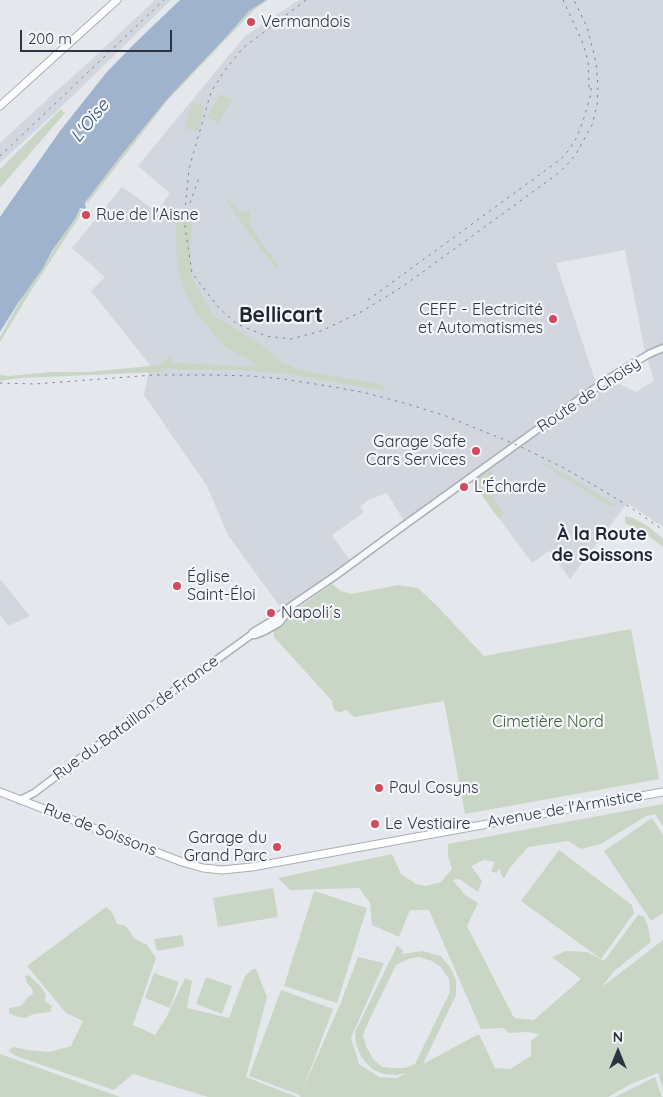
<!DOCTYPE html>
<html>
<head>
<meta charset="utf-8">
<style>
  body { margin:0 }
  #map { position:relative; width:663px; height:1097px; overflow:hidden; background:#e4e7ec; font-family:Quicksand,sans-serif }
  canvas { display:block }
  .north { position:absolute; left:593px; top:1027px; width:50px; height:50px; -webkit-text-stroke:4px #f4f6f9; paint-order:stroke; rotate:0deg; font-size:14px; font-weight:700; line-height:20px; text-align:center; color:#2b3445 }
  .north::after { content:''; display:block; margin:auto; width:18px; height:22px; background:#2b3445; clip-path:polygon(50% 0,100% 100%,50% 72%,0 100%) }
  .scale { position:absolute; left:20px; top:30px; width:152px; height:22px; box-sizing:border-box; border:2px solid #2b3445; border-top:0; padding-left:6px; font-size:15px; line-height:18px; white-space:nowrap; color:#2b3445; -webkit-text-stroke:4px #f4f6f9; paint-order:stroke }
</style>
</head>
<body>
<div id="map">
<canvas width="663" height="1097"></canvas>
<div class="north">N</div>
<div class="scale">200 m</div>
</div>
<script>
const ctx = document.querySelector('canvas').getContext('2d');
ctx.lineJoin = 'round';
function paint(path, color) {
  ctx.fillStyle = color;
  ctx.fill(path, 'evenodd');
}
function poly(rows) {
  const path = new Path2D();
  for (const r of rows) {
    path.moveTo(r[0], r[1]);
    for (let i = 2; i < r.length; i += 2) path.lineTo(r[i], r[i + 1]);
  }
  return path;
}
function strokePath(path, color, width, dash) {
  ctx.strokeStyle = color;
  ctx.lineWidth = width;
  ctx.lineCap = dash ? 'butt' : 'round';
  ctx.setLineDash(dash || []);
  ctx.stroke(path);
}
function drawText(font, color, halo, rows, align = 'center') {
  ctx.font = font + ' Quicksand,sans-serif';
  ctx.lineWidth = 4.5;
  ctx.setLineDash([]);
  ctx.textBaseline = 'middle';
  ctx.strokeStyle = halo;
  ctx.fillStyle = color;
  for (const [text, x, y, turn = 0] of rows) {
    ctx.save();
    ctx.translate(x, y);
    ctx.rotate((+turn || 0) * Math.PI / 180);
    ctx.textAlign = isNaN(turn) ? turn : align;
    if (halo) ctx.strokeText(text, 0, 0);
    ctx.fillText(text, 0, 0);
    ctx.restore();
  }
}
paint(poly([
  [155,0,171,0,58,110,0,163,0,143,54,93,87,64],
  [299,0,663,0,663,527,627,503,570,579,549,551,532,563,471,480,404,521,387,493,368,500,360,507,364,512,332,535,350,561,283,611,228,535,207,486,144,395,150,365,91,291,105,277,72,248,122,187,157,212,170,193,138,166,245,36],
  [625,250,644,347,654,381,636,392,613,381,599,392,556,263],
  [0,579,30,616,8,626,0,615]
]), '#d2d6de');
paint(poly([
  [262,0,268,0,255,9,167,101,87,204,87,197,162,100,253,7],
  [220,94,232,100,218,123,207,117],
  [194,103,204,106,198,132,185,128,190,108],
  [61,109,65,113,0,188,0,169],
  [228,198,239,213,243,211,248,211,250,212,249,224,262,244,277,263,278,268,276,269,243,225,227,200],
  [79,210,83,210,83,211,29,294,0,342,0,337,22,297,43,268,52,252],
  [180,217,192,225,190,243,192,278,206,302,212,315,259,343,282,362,299,370,378,384,386,387,386,388,384,390,373,389,286,374,238,370,177,370,167,368,165,370,160,372,20,378,0,381,0,375,9,376,53,372,88,372,150,366,158,365,170,357,173,358,172,364,176,363,257,367,246,358,225,347,197,314,185,293,178,270,176,250,176,222],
  [544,463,569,476,615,505,615,507,609,506,544,465],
  [490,470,492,474,496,485,496,495,493,498,504,513,499,519,472,482,482,473],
  [625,516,633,518,649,527,663,539,663,547,650,537,625,523],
  [332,584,341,591,352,594,398,585,418,588,438,607,484,656,631,629,659,779,465,814,444,701,354,717,347,710,340,712,335,711,332,704,333,702,274,637,274,629,285,621,287,616],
  [663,804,663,826,655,814,646,816,601,844,581,849,568,841,528,847,509,869,504,879,501,874,500,869,496,873,491,871,495,862,484,860,471,866,482,881,478,892,459,879,453,880,465,895,478,903,467,926,514,1018,534,1020,581,979,552,957,566,951,587,952,604,961,638,915,644,916,648,927,651,942,614,971,602,987,663,940,663,1089,658,1073,631,1084,608,1097,300,1097,300,1095,249,1076,281,990,333,1009,303,1089,341,1002,358,957,384,963,351,1038,359,1064,379,1077,397,1078,407,1073,397,1075,383,1074,372,1069,361,1057,356,1044,355,1032,397,946,403,950,402,954,422,951,441,956,450,967,456,980,456,995,423,1064,479,1034,495,1068,510,1069,531,1056,531,1041,540,1034,527,1032,509,1033,503,1028,481,1029,429,910,410,910,399,937,372,925,370,903,359,888,290,890,278,878,392,854,401,874,416,884,426,886,441,882,452,869,448,856,448,844],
  [419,957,432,961,441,967,449,979,450,992,415,1064,405,1068,392,1068,382,1067,373,1059,366,1046,363,1035,366,1027,396,965,408,959],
  [652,818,663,835,663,913,651,921,604,851],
  [559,850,632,905,634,913,601,959,521,901],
  [273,888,278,917,218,927,213,898],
  [314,891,367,908,337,1003,284,986],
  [106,907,112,912,117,924,126,926,134,938,147,945,156,958,133,1025,155,1035,167,1016,185,978,192,981,187,1008,229,1018,245,976,253,969,256,969,267,997,246,1077,297,1097,208,1097,133,1074,114,1090,16,1056,8,1051,13,1047,28,1050,49,1052,71,1046,83,1021,66,1013,27,966],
  [182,935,184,946,157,951,154,939],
  [154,973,179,982,170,1008,145,998],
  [29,975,42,988,46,995,45,1001,52,1006,51,1011,49,1012,34,1014,25,1018,18,1017,9,1013,9,1008,21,1006,28,997,33,994,32,989,27,983,25,976],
  [206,977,232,986,222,1014,196,1004],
  [0,1054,120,1097,0,1097],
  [655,1077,662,1097,615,1097]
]), '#c9d6c5');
paint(poly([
  [180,0,266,0,249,11,225,38,168,98,123,153,86,201,85,204,86,207,85,209,80,208,76,217,52,251,43,268,18,303,0,332,0,217,60,131,106,73,133,45]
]), '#9fb4cc');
const tertiary = poly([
  [252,635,255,635,265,631,279,623,288,612],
  [20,800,34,793,83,756,251,635,253,632,273,620,291,606,335,576,399,529,588,393,619,372,649,354,663,348]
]);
const secondary = poly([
  [0,106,117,0],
  [0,792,182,862,203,868,222,870,252,867,663,792]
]);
strokePath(tertiary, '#a9aeb7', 9);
strokePath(secondary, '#a9aeb7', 9);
strokePath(tertiary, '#f7f8fa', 6);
strokePath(secondary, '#fff', 7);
strokePath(poly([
  [306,0,243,48,225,70,211,92,189,169,185,210,185,227,192,273,219,308,237,324,266,336,291,339,321,331,361,312,402,287,556,175,566,166,576,154,592,125,597,106,598,86,596,62,587,27,574,0],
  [563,0,582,41,588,61,589,86,589,92],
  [0,156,164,0],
  [190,203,199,178],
  [368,300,561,159,569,150,577,137,583,121,591,94,591,85],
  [0,383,35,384,154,375,213,375,251,376,283,379,328,386,366,393,404,403,446,416,517,445,564,468,602,490,630,507,663,530]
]), '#7d8696', 1, [2.5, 5]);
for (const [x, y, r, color] of [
  [251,22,5,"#d1495b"],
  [86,215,5,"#d1495b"],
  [553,319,5,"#d1495b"],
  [476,451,5,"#d1495b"],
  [464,487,5,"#d1495b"],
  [177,586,5,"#d1495b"],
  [271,613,5,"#d1495b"],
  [379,788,5,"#d1495b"],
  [375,824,5,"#d1495b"],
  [277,847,5,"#d1495b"]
]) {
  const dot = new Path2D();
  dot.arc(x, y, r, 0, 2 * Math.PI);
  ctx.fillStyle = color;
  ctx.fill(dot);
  strokePath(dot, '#f4f6f9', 2);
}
drawText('16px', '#2b3445', '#f4f6f9', [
  ["Vermandois",261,22],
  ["Rue de l'Aisne",96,215],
  ["CEFF - Electricité",543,310,"right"],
  ["et Automatismes",543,328,"right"],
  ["Garage Safe",466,442,"right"],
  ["Cars Services",466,460,"right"],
  ["L'Écharde",474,487],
  ["Église",187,577],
  ["Saint-Éloi",187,595],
  ["Napoli´s",281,613],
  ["Paul Cosyns",389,788],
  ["Le Vestiaire",385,824],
  ["Garage du",267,838,"right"],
  ["Grand Parc",267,856,"right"]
], 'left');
drawText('16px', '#2b3445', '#f4f6f9', [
  ["Route de Choisy",589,395,-34],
  ["Rue du Bataillon de France",136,718,-36],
  ["Avenue de l'Armistice",565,809,-10],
  ["Rue de Soissons",100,830,21]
]);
drawText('16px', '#3f6138', '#f4f6f9', [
  ["Cimetière Nord",548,722]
]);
drawText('italic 18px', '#34527a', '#f4f6f9', [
  ["L'Oise",90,121,-51]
]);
drawText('bold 18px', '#1d2536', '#f4f6f9', [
  ["À la Route",602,535],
  ["de Soissons",602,556]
]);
drawText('bold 21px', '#1d2536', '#f4f6f9', [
  ["Bellicart",281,316]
]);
</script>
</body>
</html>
